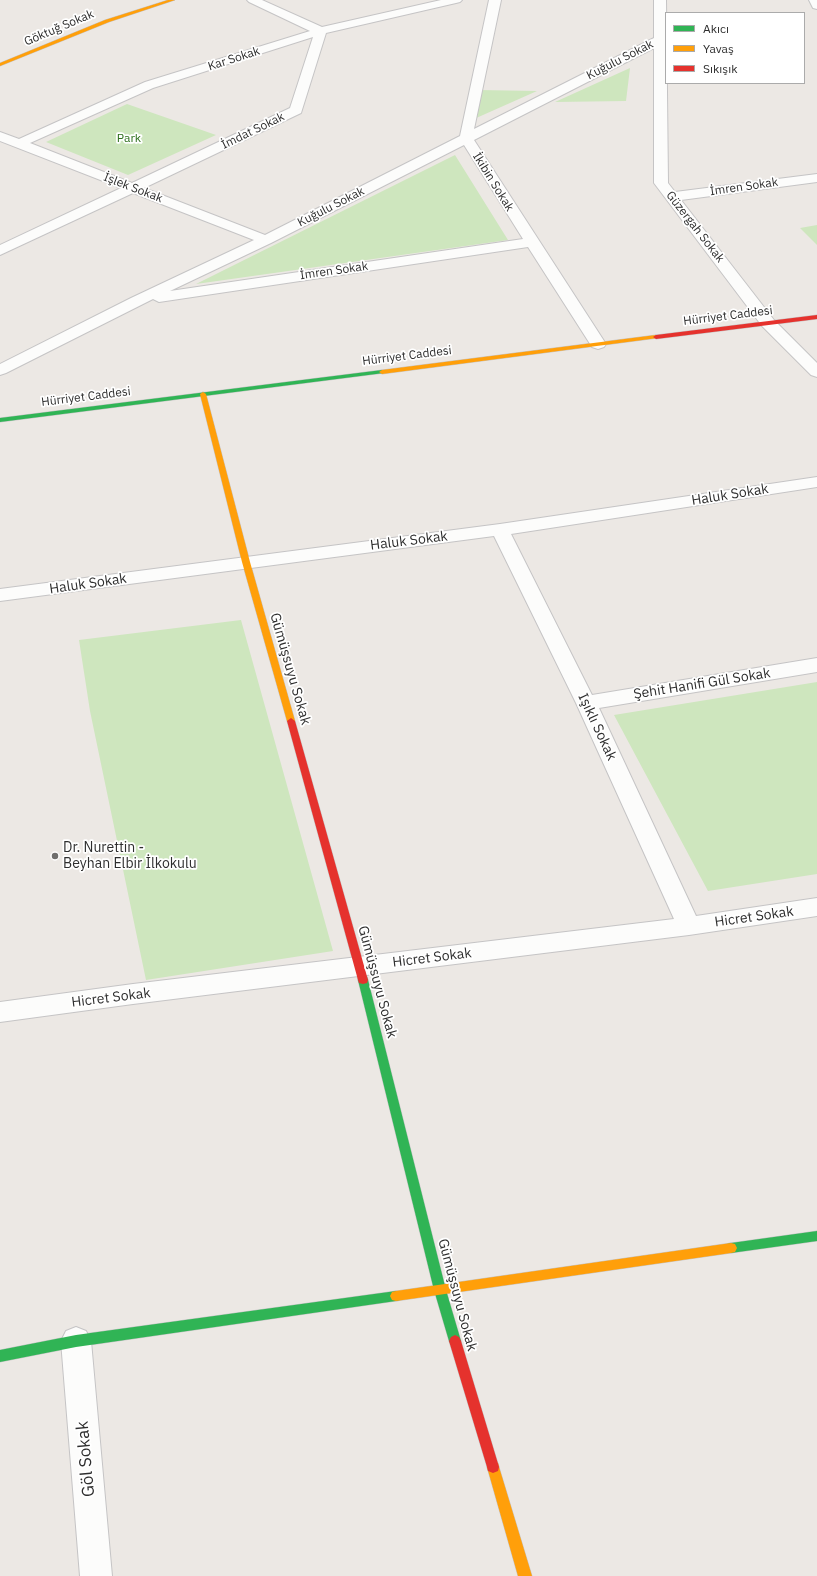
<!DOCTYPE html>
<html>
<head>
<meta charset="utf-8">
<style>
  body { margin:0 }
  #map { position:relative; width:817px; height:1576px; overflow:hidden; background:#ece8e4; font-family:"IBM Plex Sans",sans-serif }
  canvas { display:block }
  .legend { position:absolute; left:665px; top:12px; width:140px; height:72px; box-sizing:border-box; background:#fff; border:1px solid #ababab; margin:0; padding:5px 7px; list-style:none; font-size:12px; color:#2e2e2e }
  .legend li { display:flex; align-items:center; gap:8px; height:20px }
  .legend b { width:20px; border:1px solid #ababab }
</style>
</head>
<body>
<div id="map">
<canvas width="817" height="1576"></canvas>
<ul class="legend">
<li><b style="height:5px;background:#30b455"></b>Akıcı</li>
<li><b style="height:5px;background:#ff9f0a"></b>Yavaş</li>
<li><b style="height:5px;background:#e5322d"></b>Sıkışık</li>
</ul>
</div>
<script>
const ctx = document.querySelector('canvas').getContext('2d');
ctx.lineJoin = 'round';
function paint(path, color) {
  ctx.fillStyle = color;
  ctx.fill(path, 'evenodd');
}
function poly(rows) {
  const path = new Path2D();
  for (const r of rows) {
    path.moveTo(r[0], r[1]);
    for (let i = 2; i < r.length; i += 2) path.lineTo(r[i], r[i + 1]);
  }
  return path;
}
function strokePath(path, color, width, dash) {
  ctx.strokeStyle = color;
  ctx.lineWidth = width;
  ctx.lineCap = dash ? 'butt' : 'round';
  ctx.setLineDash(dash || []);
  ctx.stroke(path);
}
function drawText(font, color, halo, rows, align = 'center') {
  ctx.font = font + ' "IBM Plex Sans",sans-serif';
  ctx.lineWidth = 3.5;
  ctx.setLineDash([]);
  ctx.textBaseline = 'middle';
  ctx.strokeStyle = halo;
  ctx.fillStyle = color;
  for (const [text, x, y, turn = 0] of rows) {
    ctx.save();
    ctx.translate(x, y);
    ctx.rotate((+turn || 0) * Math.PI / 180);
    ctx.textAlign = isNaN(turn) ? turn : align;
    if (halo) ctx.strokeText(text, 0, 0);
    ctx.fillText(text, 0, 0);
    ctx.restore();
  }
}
paint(poly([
  [630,68,626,101,555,102],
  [478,90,537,91,474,119],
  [127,104,216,135,128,175,46,142],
  [455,155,508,240,196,284],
  [817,225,817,245,800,228],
  [241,620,333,951,146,980,90,711,79,640],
  [817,682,817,874,708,891,614,715]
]), '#cee6be');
const street = poly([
  [247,0,262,0,322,27,441,0,462,0,460,2,456,3,326,33,301,113,144,188,265,235,460,136,489,0,501,0,474,129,654,38,654,0,666,0,668,183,675,192,817,174,817,182,681,200,774,320,817,363,817,377,811,375,762,326,654,183,654,48,474,140,606,344,604,347,598,349,592,347,528,247,159,302,153,299,6,373,0,375,0,364,131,298,254,240,133,193,0,255,0,245,121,188,0,141,0,132,19,139,145,82,310,31,249,2,247,0],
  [313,37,290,108,132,183,30,143,153,88,313,37],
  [464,145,523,239,170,291,271,243,464,145],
  [809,0,817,0,817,9,813,8,809,0],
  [817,477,817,487,511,534,592,695,817,658,817,672,599,708,696,916,817,898,817,916,689,935,133,1004,0,1022,0,1002,133,984,674,919,576,703,494,536,0,601,0,589,500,524,817,477],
  [76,1327,86,1331,91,1341,112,1576,80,1576,61,1341,66,1331,76,1327]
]);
const fast = poly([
  [382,370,384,371,384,373,0,422,0,418,382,370],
  [363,976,367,977,368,980,446,1290,461,1341,459,1345,455,1347,451,1345,449,1341,434,1290,358,980,359,977,363,976],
  [817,1231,817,1241,731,1253,727,1252,725,1248,727,1244,731,1243,817,1231],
  [396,1291,400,1292,402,1296,400,1300,396,1301,76,1347,0,1362,0,1350,76,1335,396,1291]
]);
const slow = poly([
  [168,0,175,0,109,22,0,66,0,63,105,20,168,0],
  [656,335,659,337,658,338,382,374,379,372,382,370,656,335],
  [203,392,206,394,250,562,295,721,291,724,287,721,242,562,200,394,203,392],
  [731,1243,735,1244,737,1248,735,1252,731,1253,396,1301,392,1300,390,1296,392,1292,396,1291,731,1243],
  [493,1461,498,1463,499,1467,532,1576,518,1576,487,1467,488,1463,493,1461]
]);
const jam = poly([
  [817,315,817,319,656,339,653,337,656,335,817,315],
  [291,718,295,721,368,980,367,983,363,984,359,983,358,980,287,721,291,718],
  [455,1335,459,1337,461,1341,499,1467,498,1471,493,1473,488,1471,487,1467,449,1341,451,1337,455,1335]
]);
strokePath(street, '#c5c4c5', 2);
strokePath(fast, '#c5c4c5', 1);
strokePath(slow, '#c5c4c5', 1);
strokePath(jam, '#c5c4c5', 1);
paint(street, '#fcfcfb');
paint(fast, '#30b455');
paint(slow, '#ff9f0a');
paint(jam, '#e5322d');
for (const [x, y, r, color] of [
  [55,856,4,"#706f6e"]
]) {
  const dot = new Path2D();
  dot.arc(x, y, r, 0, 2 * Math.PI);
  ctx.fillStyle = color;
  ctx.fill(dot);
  strokePath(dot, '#fff', 1.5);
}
drawText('12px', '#2e2e2e', '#fff', [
  ["Göktuğ Sokak",59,28,-23],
  ["Kar Sokak",234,59,-18],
  ["Kuğulu Sokak",620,60,-27],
  ["İmdat Sokak",253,131,-26],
  ["İkibin Sokak",493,182,58],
  ["İmren Sokak",744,187,-8],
  ["İşlek Sokak",133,188,21],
  ["Kuğulu Sokak",331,207,-27],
  ["Güzergah Sokak",695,227,52],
  ["İmren Sokak",334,271,-8],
  ["Hürriyet Caddesi",728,316,-7],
  ["Hürriyet Caddesi",407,356,-7],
  ["Hürriyet Caddesi",86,397,-7]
]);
drawText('12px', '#2c6e1b', '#fff', [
  ["Park",129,139]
]);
drawText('14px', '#2e2e2e', '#fff', [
  ["Haluk Sokak",730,495,-9],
  ["Haluk Sokak",409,541,-7],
  ["Haluk Sokak",88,584,-8],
  ["Gümüşsuyu Sokak",290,669,74],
  ["Şehit Hanifi Gül Sokak",702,684,-9],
  ["Işıklı Sokak",597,727,65],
  ["Hicret Sokak",754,917,-8],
  ["Hicret Sokak",432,958,-7],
  ["Gümüşsuyu Sokak",377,982,75],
  ["Hicret Sokak",111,998,-7],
  ["Gümüşsuyu Sokak",457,1295,75]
]);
drawText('14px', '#2e2e2e', '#fff', [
  ["Dr. Nurettin -",63,848],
  ["Beyhan Elbir İlkokulu",63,864]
], 'left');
drawText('17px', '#2e2e2e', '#fff', [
  ["Göl Sokak",86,1459,-95]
]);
</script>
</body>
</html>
